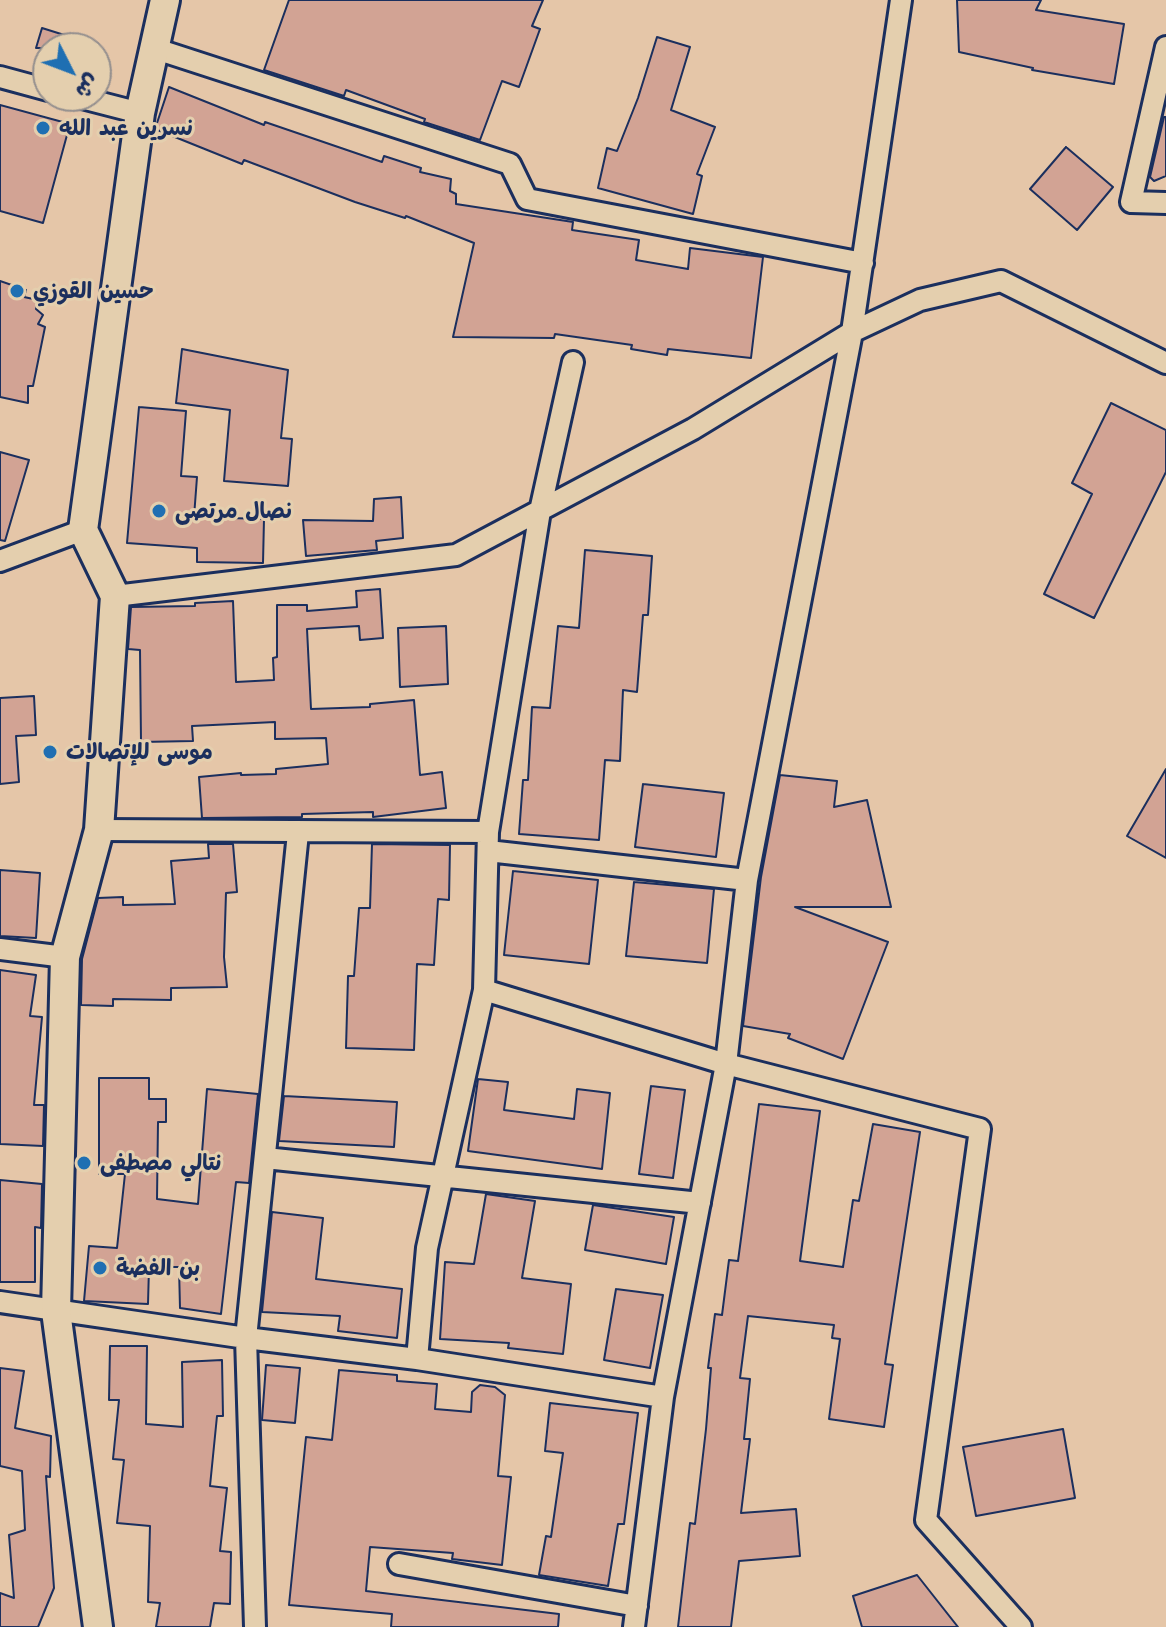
<!DOCTYPE html>
<html>
<head>
<meta charset="utf-8">
<style>
  body { margin:0 }
  #map { position:relative; width:1166px; height:1627px; overflow:hidden; background:#e5c6a8; font-family:Mali,"Playpen Sans Arabic",sans-serif }
  canvas { display:block }
  .north { position:absolute; left:32px; top:32px; width:80px; height:80px; box-sizing:border-box; background:#e4cfae; border:2px solid #948f8e; border-radius:50%; rotate:132deg; font-size:22px; font-weight:700; line-height:32px; text-align:center; color:#1b2f5e }
  .north::after { content:''; display:block; margin:auto; width:28px; height:36px; background:#1f6fb2; clip-path:polygon(50% 0,100% 100%,50% 72%,0 100%) }
</style>
</head>
<body>
<div id="map">
<canvas width="1166" height="1627"></canvas>
<div class="north">ش</div>
</div>
<script>
const ctx = document.querySelector('canvas').getContext('2d');
ctx.lineJoin = 'round';
function paint(path, color) {
  ctx.fillStyle = color;
  ctx.fill(path, 'evenodd');
}
function poly(rows) {
  const path = new Path2D();
  for (const r of rows) {
    path.moveTo(r[0], r[1]);
    for (let i = 2; i < r.length; i += 2) path.lineTo(r[i], r[i + 1]);
  }
  return path;
}
function strokePath(path, color, width, dash) {
  ctx.strokeStyle = color;
  ctx.lineWidth = width;
  ctx.lineCap = dash ? 'butt' : 'round';
  ctx.setLineDash(dash || []);
  ctx.stroke(path);
}
function drawText(font, color, halo, rows, align = 'center') {
  ctx.font = font + ' Mali,"Playpen Sans Arabic",sans-serif';
  ctx.lineWidth = 6;
  ctx.setLineDash([]);
  ctx.textBaseline = 'middle';
  ctx.strokeStyle = halo;
  ctx.fillStyle = color;
  for (const [text, x, y, turn = 0] of rows) {
    ctx.save();
    ctx.translate(x, y);
    ctx.rotate((+turn || 0) * Math.PI / 180);
    ctx.textAlign = isNaN(turn) ? turn : align;
    if (halo) ctx.strokeText(text, 0, 0);
    ctx.fillText(text, 0, 0);
    ctx.restore();
  }
}
const building = poly([
  [289,0,543,0,532,26,540,29,519,87,502,81,480,140,424,122,425,119,346,90,344,96,264,70,289,0],
  [957,0,1041,0,1036,10,1124,24,1114,84,1032,70,1033,68,959,52,957,0],
  [42,28,93,44,92,48,36,48,42,28],
  [657,37,690,47,671,110,715,127,697,174,702,176,693,214,598,188,607,148,617,151,638,98,657,37],
  [169,87,264,125,265,122,382,162,384,156,421,168,420,172,451,179,450,191,456,194,456,204,573,222,572,230,639,240,636,260,688,269,690,248,763,257,751,358,668,349,667,355,631,349,632,345,555,334,554,338,453,337,474,243,406,216,405,218,355,202,244,160,242,164,155,129,169,87],
  [0,105,70,124,43,223,0,211,0,105],
  [1164,117,1166,117,1166,176,1154,181,1150,177,1164,117],
  [1066,147,1113,187,1077,230,1030,189,1066,147],
  [0,281,26,290,24,297,38,300,36,309,43,315,38,324,45,327,33,386,28,386,28,403,0,397,0,281],
  [182,349,288,370,281,438,292,439,288,486,224,481,230,410,176,403,182,349],
  [1111,403,1166,430,1166,472,1094,618,1044,594,1092,494,1072,483,1111,403],
  [139,407,186,411,181,476,197,477,194,517,264,519,263,563,197,562,197,548,127,543,139,407],
  [0,452,29,460,5,541,0,540,0,452],
  [401,497,403,538,376,541,377,550,306,556,303,520,373,521,374,499,401,497],
  [585,550,652,556,648,615,643,615,637,692,623,690,620,761,605,760,599,840,519,834,523,780,528,780,532,707,550,708,558,626,579,628,585,550],
  [380,589,383,638,360,640,359,626,307,629,311,709,370,707,370,704,414,700,420,775,442,772,446,808,373,817,373,812,302,814,302,817,202,818,199,777,241,773,241,775,276,774,276,769,328,764,326,738,275,739,275,722,192,726,193,741,141,742,140,650,128,649,131,607,195,606,195,603,233,601,236,682,274,680,273,658,277,657,277,605,307,605,307,611,357,607,356,591,380,589],
  [446,626,448,684,400,687,398,628,446,626],
  [34,696,36,735,16,736,19,782,0,784,0,698,34,696],
  [1166,769,1166,858,1127,836,1166,769],
  [780,775,837,781,834,807,867,800,891,907,795,907,888,942,843,1059,788,1038,790,1034,743,1026,761,877,780,775],
  [643,784,724,793,716,857,635,847,643,784],
  [208,844,233,844,237,892,226,893,224,957,227,987,171,988,171,1000,113,999,113,1006,81,1005,82,959,98,898,123,897,123,905,175,904,171,861,209,858,208,844],
  [372,844,450,845,449,900,438,899,434,965,417,964,414,1050,346,1048,348,976,354,976,359,908,370,908,372,844],
  [0,870,40,873,36,938,0,936,0,870],
  [513,871,598,880,589,964,504,955,513,871],
  [634,882,714,889,707,963,626,956,634,882],
  [0,970,36,975,30,1016,42,1017,34,1105,44,1105,43,1146,0,1144,0,970],
  [99,1078,149,1078,149,1099,166,1099,166,1122,158,1122,157,1199,198,1204,207,1089,258,1094,249,1183,236,1182,221,1314,180,1308,179,1267,149,1267,148,1304,84,1301,89,1246,117,1248,125,1174,99,1174,99,1078],
  [478,1079,508,1082,504,1110,574,1119,577,1089,610,1093,602,1169,468,1151,478,1079],
  [651,1086,685,1090,673,1178,639,1174,651,1086],
  [284,1096,397,1102,394,1147,279,1141,284,1096],
  [759,1104,820,1111,800,1261,843,1267,853,1200,859,1201,873,1124,920,1132,885,1364,893,1365,884,1427,829,1419,840,1339,832,1338,834,1325,748,1316,740,1378,750,1379,744,1439,750,1439,741,1513,796,1509,800,1556,739,1561,731,1627,678,1627,690,1523,695,1524,706,1429,711,1368,708,1368,715,1314,722,1315,729,1260,738,1261,759,1104],
  [0,1180,42,1184,41,1228,35,1227,35,1282,0,1282,0,1180],
  [486,1194,535,1201,522,1278,571,1284,563,1354,508,1348,509,1343,440,1339,445,1262,474,1264,486,1194],
  [593,1205,674,1217,666,1264,585,1250,593,1205],
  [272,1212,323,1218,316,1279,402,1289,397,1338,338,1331,340,1316,262,1312,272,1212],
  [616,1289,663,1295,650,1368,604,1360,616,1289],
  [110,1346,147,1346,146,1424,183,1427,182,1362,222,1360,223,1416,217,1416,210,1486,227,1488,220,1551,231,1552,230,1604,214,1603,210,1627,156,1627,160,1603,148,1602,150,1526,117,1523,124,1460,113,1459,119,1400,109,1400,110,1346],
  [266,1365,300,1368,295,1423,262,1420,266,1365],
  [0,1368,24,1371,15,1428,51,1436,50,1477,46,1476,54,1588,38,1627,0,1627,0,1593,14,1598,9,1535,25,1530,22,1471,0,1466,0,1368],
  [339,1370,397,1375,397,1381,437,1384,435,1409,471,1412,472,1392,480,1385,495,1387,505,1395,498,1476,511,1477,502,1565,452,1559,453,1553,370,1547,366,1591,559,1614,558,1627,391,1627,392,1614,289,1605,306,1437,332,1440,339,1370],
  [550,1403,638,1413,624,1524,618,1524,608,1586,539,1575,546,1536,551,1537,563,1453,545,1451,550,1403],
  [1063,1429,1075,1498,976,1516,963,1447,1063,1429],
  [917,1575,958,1627,862,1627,853,1596,917,1575]
]);
paint(building, '#d2a394');
strokePath(building, '#1b2f5e', 2);
const street = poly([
  [1166,47,1131,202,1166,203],
  [153,48,510,164,527,199,863,263],
  [0,77,48,90],
  [74,96,140,113],
  [0,561,83,530],
  [115,596,456,555,693,429,852,332,920,300,1001,281,1166,363],
  [99,830,488,832],
  [488,851,747,880],
  [0,949,65,957],
  [484,990,726,1064,980,1129,926,1520,1021,1627],
  [265,1158,700,1203],
  [0,1302,246,1338,417,1359,663,1397],
  [417,1359,427,1248,484,990,488,832,540,511,573,362],
  [399,1564,637,1606],
  [255,1627,246,1338,298,833],
  [634,1627,663,1397,726,1064,747,880,852,332,901,0]
]);
const secondary = poly([
  [98,1627,56,1311,65,957,99,830,115,596,83,530,140,113,165,0]
]);
strokePath(street, '#1b2f5e', 26);
strokePath(secondary, '#1b2f5e', 34);
strokePath(street, '#e4cfae', 20);
strokePath(secondary, '#e4cfae', 28);
for (const [x, y, r, color] of [
  [43,128,8,"#1f6fb2"],
  [17,291,8,"#1f6fb2"],
  [159,511,8,"#1f6fb2"],
  [50,752,8,"#1f6fb2"],
  [84,1163,8,"#1f6fb2"],
  [100,1268,8,"#1f6fb2"]
]) {
  const dot = new Path2D();
  dot.arc(x, y, r, 0, 2 * Math.PI);
  ctx.fillStyle = color;
  ctx.fill(dot);
  strokePath(dot, '#e4cfae', 3);
}
drawText('bold 22px', '#1b2f5e', '#e4cfae', [
  ["نسرين عبد الله",59,128],
  ["حسين القوزي",33,291],
  ["نصال مرتصى",175,511],
  ["موسى للإتصالات",66,752],
  ["نتالي مصطفى",100,1163],
  ["بن الفضة",116,1268]
], 'left');
</script>
</body>
</html>
